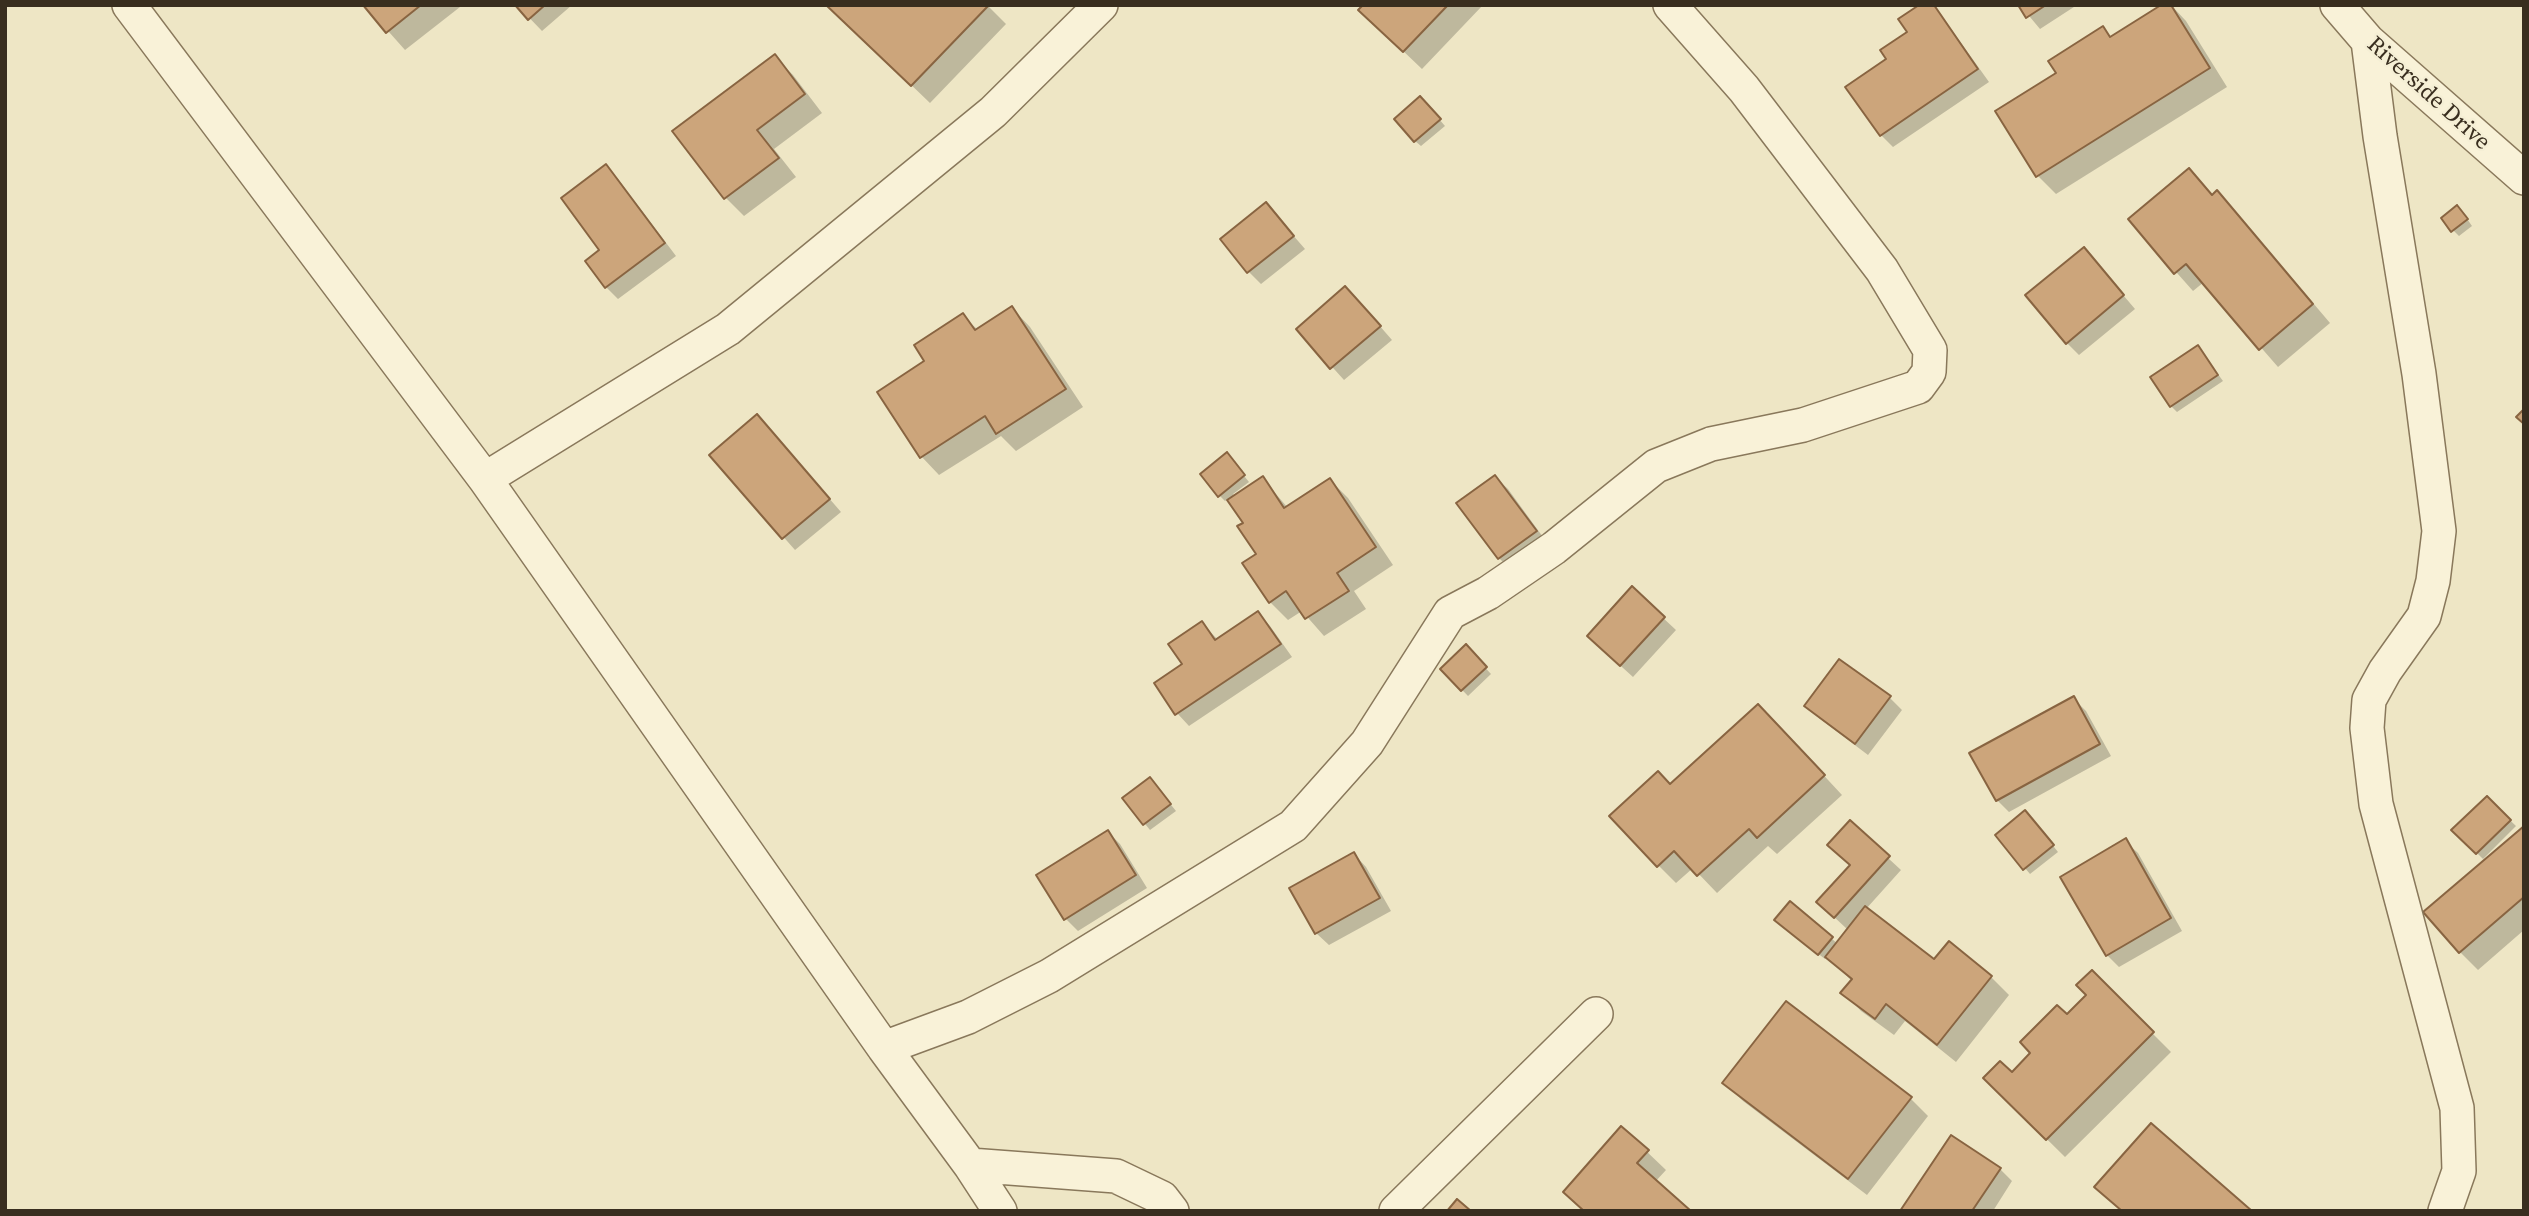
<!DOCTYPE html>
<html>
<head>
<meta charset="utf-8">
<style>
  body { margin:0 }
  #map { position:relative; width:2529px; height:1216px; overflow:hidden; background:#eee6c5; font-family:"Source Serif 4",serif }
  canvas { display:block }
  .frame { position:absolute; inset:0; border:7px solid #392e1f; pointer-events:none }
</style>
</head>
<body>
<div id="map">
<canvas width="2529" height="1216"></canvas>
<div class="frame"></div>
</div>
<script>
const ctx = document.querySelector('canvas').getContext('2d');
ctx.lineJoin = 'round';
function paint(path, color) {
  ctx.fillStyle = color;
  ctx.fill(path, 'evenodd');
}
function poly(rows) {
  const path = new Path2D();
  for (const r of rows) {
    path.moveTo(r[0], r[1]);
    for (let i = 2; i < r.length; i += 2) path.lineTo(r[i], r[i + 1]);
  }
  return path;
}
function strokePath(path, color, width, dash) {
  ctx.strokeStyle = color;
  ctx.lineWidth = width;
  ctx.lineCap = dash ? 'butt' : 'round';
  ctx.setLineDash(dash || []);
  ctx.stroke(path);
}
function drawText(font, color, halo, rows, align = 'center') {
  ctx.font = font + ' "Source Serif 4",serif';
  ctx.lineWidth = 5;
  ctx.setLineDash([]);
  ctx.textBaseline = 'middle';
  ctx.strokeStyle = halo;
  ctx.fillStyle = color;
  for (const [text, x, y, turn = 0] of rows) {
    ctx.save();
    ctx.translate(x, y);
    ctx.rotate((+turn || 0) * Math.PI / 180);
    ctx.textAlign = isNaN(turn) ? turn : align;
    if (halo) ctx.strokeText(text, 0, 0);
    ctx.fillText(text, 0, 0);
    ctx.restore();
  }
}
paint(poly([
  [365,5,459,5,460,7,405,50],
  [517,5,572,5,542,31],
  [828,5,988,6,1006,24,930,103],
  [1365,5,1483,5,1422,69,1379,28],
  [1934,5,1989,82,1893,147,1881,135,1888,60],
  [2020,5,2077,5,2040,29],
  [2171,5,2186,21,2227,87,2056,194,2037,175,2058,74,2103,28,2112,38],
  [775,57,793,75,822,113,774,149,796,177,744,216,726,198,675,131],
  [1426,104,1445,126,1421,146,1415,141],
  [606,167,618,179,676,256,618,299,606,287,602,250],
  [2189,170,2214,196,2217,193,2235,211,2330,323,2278,367,2204,282,2193,291,2130,220],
  [1266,204,1305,249,1261,284,1249,272],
  [2463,213,2472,226,2459,236,2453,230],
  [2084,249,2135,309,2079,355,2067,343],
  [1358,301,1392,340,1344,380,1298,329],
  [1012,308,1030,327,1083,407,1016,451,1001,436,939,475,921,456,927,362,963,316,978,330],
  [2198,347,2223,381,2177,412,2171,406],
  [769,429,841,512,795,550,712,456],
  [1232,461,1249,482,1233,494,1235,497,1263,479,1288,508,1330,480,1348,498,1393,565,1354,591,1366,609,1324,636,1302,611,1288,620,1270,602,1258,554,1245,523,1229,498,1225,501,1219,495],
  [1495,477,1508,489,1548,544,1511,570,1499,558],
  [1632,589,1676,630,1633,677,1601,648],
  [1258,613,1270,626,1292,657,1189,726,1177,713,1202,623,1218,640],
  [1466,647,1491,674,1468,696,1442,669],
  [1839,661,1890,698,1902,710,1868,755,1819,718,1806,706],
  [2074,699,2086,711,2111,756,2009,812,1997,800],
  [1776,724,1842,795,1777,854,1768,846,1717,893,1693,868,1676,883,1658,865,1671,786],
  [1155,785,1176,811,1150,830,1124,798],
  [2487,798,2516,826,2483,859,2454,830],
  [2031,818,2058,852,2030,874,2025,868],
  [1850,823,1901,870,1866,909,1935,962,1991,977,2009,995,1956,1062,1905,1021,1894,1035,1861,1011,1843,992,1852,981,1827,957,1825,959,1782,926,1790,904,1838,944,1848,930,1831,914,1851,866],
  [2524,829,2524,930,2478,970,2460,952],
  [1108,832,1120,844,1147,888,1078,931,1066,919,1038,875],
  [2125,841,2138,853,2182,931,2119,967,2107,955],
  [1354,854,1366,867,1391,911,1329,945,1316,933],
  [2092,973,2171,1052,2065,1157,1985,1078,2012,1074,2088,995],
  [1725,1083,1910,1098,1928,1116,1867,1195,1743,1101],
  [1622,1128,1666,1170,1655,1182,1584,1211],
  [2000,1169,2012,1181,1993,1211,1902,1211]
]), '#0003');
const building = poly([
  [363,5,421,5,386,33,363,5],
  [515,5,545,5,528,20,515,5],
  [826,5,989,5,911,86,826,5],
  [1363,5,1448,5,1403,52,1358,10,1363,5],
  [1919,5,1934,5,1978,69,1880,136,1845,87,1886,59,1880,50,1907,32,1898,19,1919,5],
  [2018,5,2046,5,2026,18,2018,5],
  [2161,5,2171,5,2210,68,2036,177,1995,111,2056,73,2048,61,2103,26,2110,37,2161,5],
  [775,54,805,94,757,130,779,158,724,199,672,131,775,54],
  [1420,96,1441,119,1414,142,1394,119,1420,96],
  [606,164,665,243,605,288,585,261,599,250,561,198,606,164],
  [2189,168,2212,195,2217,190,2313,304,2259,350,2186,264,2174,274,2128,219,2189,168],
  [1266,202,1294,236,1247,273,1220,239,1266,202],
  [2457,205,2468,219,2451,232,2441,218,2457,205],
  [2084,247,2124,295,2066,344,2025,295,2084,247],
  [1345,286,1381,326,1330,369,1296,329,1345,286],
  [1012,306,1066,389,996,434,985,416,920,458,877,392,924,361,914,345,963,313,975,330,1012,306],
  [2198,345,2218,375,2170,407,2150,377,2198,345],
  [2524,409,2524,424,2516,417,2524,409],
  [757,414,830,499,782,539,709,455,757,414],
  [1227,452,1245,475,1218,497,1200,474,1227,452],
  [1495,475,1537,531,1498,559,1456,503,1495,475],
  [1263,476,1284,508,1330,478,1376,547,1337,573,1349,591,1305,619,1286,591,1269,603,1242,563,1256,554,1237,526,1243,523,1227,500,1263,476],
  [1632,586,1665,617,1620,666,1587,636,1632,586],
  [1258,611,1281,644,1175,715,1154,683,1182,664,1168,644,1202,621,1215,640,1258,611],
  [1466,644,1487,667,1461,691,1440,669,1466,644],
  [1839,659,1891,696,1855,744,1804,706,1839,659],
  [2074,696,2100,744,1996,801,1969,753,2074,696],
  [1758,704,1825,775,1757,838,1749,829,1697,876,1674,851,1657,867,1609,816,1658,771,1670,784,1758,704],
  [1150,777,1171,804,1143,825,1122,798,1150,777],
  [2487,796,2511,820,2476,854,2451,830,2487,796],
  [2025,810,2054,845,2023,870,1995,835,2025,810],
  [1850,820,1890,856,1834,918,1816,902,1850,865,1827,845,1850,820],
  [2524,826,2524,897,2459,953,2423,912,2524,826],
  [1108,830,1136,875,1064,920,1036,875,1108,830],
  [2126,838,2171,918,2106,956,2060,877,2126,838],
  [1354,852,1380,898,1315,934,1289,888,1354,852],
  [1790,901,1833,937,1818,955,1774,920,1790,901],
  [1865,906,1934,959,1949,941,1992,976,1937,1045,1886,1004,1875,1019,1840,993,1852,979,1825,957,1865,906],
  [2092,970,2154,1032,2046,1140,1983,1078,2000,1061,2012,1072,2030,1053,2020,1042,2057,1005,2067,1014,2086,995,2076,985,2092,970],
  [1786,1001,1912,1097,1848,1179,1722,1083,1786,1001],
  [2151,1123,2252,1211,2122,1211,2094,1187,2151,1123],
  [1621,1126,1649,1150,1637,1163,1691,1211,1584,1211,1563,1192,1621,1126],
  [1951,1135,2001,1168,1972,1211,1900,1211,1951,1135],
  [1457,1199,1471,1211,1447,1211,1457,1199]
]);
paint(building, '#cca57b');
strokePath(building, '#886441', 2);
const minor = poly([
  [129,5,485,479,884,1048,970,1165,1000,1211],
  [2337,5,2368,41,2524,178],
  [2368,41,2380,136,2419,374,2439,531,2433,581,2424,616,2385,671,2369,700,2367,728,2376,804,2457,1108,2459,1171,2445,1211],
  [485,479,728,329,993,112,1101,5],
  [884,1048,968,1017,1049,976,1293,826,1367,743,1450,613,1488,593,1554,548,1656,466,1711,444,1803,425,1918,387,1929,372,1930,350,1882,270,1744,89,1670,5],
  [970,1165,1116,1176,1162,1198,1172,1211],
  [1396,1211,1596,1014]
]);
strokePath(minor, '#89785b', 36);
strokePath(minor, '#f9f2d8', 33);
drawText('23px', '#392e1f', '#f5efd5', [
  ["Riverside Drive",2428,94,42]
]);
</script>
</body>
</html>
